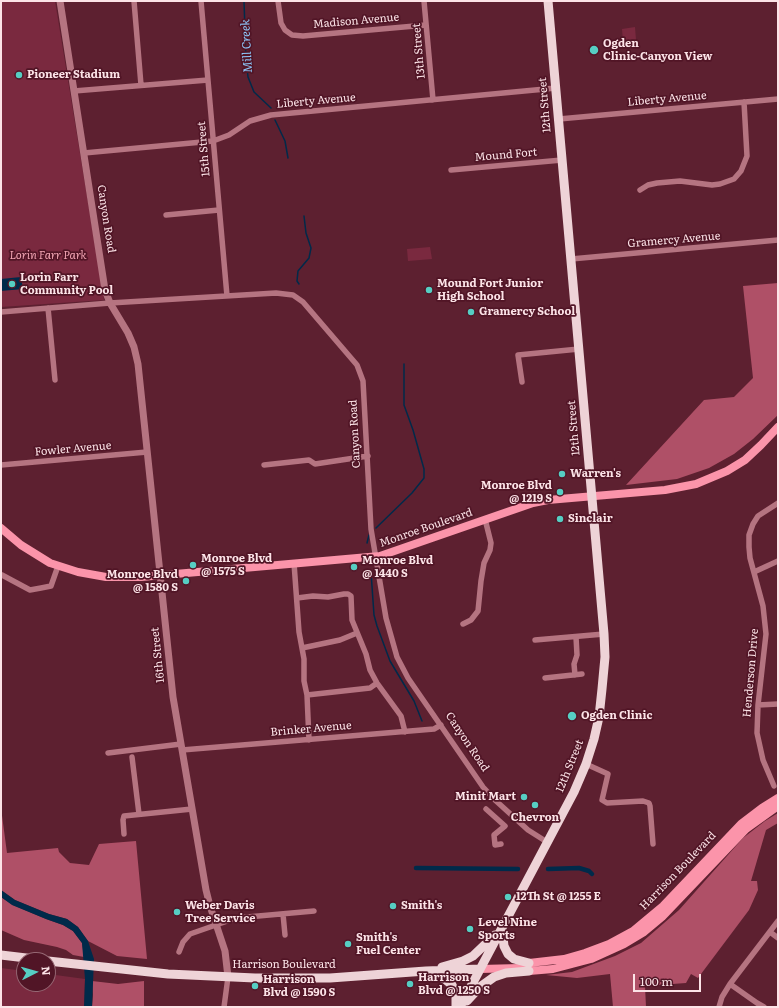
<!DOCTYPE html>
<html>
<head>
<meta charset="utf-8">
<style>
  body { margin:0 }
  #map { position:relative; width:779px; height:1008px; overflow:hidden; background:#5d2030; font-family:Literata,serif }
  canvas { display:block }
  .frame { position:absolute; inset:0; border:2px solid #fce3e7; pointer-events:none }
  .north { position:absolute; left:16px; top:952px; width:40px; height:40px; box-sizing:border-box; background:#511526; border:1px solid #956773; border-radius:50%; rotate:84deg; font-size:11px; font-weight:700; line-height:16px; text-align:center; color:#fce3e7 }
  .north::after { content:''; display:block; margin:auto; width:14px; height:18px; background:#56cec3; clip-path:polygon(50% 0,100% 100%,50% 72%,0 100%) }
  .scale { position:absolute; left:633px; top:974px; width:68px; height:18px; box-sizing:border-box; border:2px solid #fce3e7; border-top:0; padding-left:5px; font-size:12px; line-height:14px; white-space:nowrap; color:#fce3e7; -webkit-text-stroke:3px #511526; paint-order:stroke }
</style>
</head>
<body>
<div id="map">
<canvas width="779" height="1008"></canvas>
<div class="frame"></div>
<div class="north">N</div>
<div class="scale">100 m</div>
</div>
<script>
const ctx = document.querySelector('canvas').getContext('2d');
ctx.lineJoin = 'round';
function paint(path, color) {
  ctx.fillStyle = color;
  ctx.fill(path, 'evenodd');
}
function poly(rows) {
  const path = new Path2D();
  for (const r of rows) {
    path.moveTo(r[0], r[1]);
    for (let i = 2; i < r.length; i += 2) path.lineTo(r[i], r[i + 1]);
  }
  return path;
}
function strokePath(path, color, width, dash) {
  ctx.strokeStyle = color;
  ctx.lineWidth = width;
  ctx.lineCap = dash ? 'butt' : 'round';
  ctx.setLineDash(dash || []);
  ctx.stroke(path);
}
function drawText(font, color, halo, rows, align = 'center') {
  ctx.font = font + ' Literata,serif';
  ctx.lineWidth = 3.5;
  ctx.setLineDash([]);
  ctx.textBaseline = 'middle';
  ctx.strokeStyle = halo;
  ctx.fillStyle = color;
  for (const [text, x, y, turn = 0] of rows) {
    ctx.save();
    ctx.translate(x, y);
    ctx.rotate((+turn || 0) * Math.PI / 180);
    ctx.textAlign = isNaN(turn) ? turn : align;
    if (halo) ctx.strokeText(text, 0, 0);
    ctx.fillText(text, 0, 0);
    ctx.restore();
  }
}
paint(poly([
  [1,1,55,1,104,300,1,307],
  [635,27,636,40,623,41,622,29],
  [430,247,432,259,408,261,407,249],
  [1,968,24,971,24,984,48,984,48,974,85,979,84,1007,1,1007]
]), '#7a293f');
paint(poly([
  [778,283,778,415,753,439,734,454,709,468,677,479,626,485,704,400,734,397,753,378,743,286],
  [1,808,7,853,58,848,59,852,70,863,89,865,99,844,136,841,147,959,117,956,88,941,78,927,67,919,49,914,15,900,1,890],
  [778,813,778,823,766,830,751,881,757,881,758,890,749,910,698,978,691,974,686,983,645,986,646,1007,613,1007,610,974,577,978,546,975,572,972,615,956,641,943,679,910,743,838,765,821],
  [1,897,13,905,46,919,63,925,73,931,82,943,84,957,73,955,66,950,57,947,24,940,1,930],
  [92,981,118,984,144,981,144,1007,92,1007,93,995]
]), '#af5067');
paint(poly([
  [21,277,23,289,1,291,1,279],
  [1,890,15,900,49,914,67,919,78,927,88,941,94,959,92,1007,84,1007,85,979,82,943,73,931,63,925,46,919,12,905,1,897]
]), '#002a4a');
strokePath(poly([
  [244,1,246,59,248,77,254,92,271,108],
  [275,120,285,141,288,158],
  [299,284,297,281,298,271,309,258,311,248,306,233,304,216],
  [376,528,412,493,424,478,424,469,413,430,404,405,404,364],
  [367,543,369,535],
  [371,572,374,615,377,626,390,661,414,701,422,721]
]), '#002a4a', 1.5);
strokePath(poly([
  [416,868,518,869],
  [548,869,579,868,589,871,592,874]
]), '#002a4a', 4.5);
strokePath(poly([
  [134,1,141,85],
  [201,1,227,296],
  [278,1,281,23,285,30,292,35,303,36,426,25],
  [424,1,433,100],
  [74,91,208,80],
  [559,119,778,99],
  [84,153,213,141,229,135,250,121,271,115,556,88],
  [451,170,562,160],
  [640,190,648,185,657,183,680,181,712,185,720,184,734,179,741,171,747,156,744,102],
  [166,215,219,210],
  [571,259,778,240],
  [48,308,55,380],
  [1,312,110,303,276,293,293,295,303,302,357,365,363,381,371,529,386,618,397,657,408,678,483,787,495,800,528,830,547,842],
  [522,382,518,355,579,349],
  [1,465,147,452],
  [264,465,309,460,315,464,368,456],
  [294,563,299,632,304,659,304,681,307,695,309,740],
  [754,572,778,561],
  [2,575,30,590,41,588,51,586,58,566],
  [297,598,313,596,328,597,344,594,348,594,351,596,352,620,366,654,370,670,377,683,401,716,405,732],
  [463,624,471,620,478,611,481,581,484,563,490,550,491,543,485,519],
  [535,640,604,634],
  [302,648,340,640,357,633],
  [575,675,574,664,577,655,576,637],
  [545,678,582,674],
  [307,695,370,688,377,683],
  [758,705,778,704],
  [182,750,434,729,441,725],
  [108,753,181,744],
  [132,757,139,814],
  [586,764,608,774,602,800,607,803,643,801,649,803,650,806,653,844],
  [774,786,763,760,757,733,758,705,766,634,763,606,750,558,749,547,749,535,753,524,758,516,778,503],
  [486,809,505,826,494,835,495,845,501,844],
  [124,834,123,820,124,816,192,809],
  [283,914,285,935],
  [770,932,778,938],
  [179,952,183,942,190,934,236,918,314,911],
  [730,984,757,1003,764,1007],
  [224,1007,228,977],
  [719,1007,722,997,730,984,778,921]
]), '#b57481', 5.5);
strokePath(poly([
  [60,1,105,290,110,303,128,333,134,347,138,364,173,697,206,890,210,906,225,951,228,977]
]), '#b57481', 7);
strokePath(poly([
  [1,528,21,545,50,563,78,572,106,577,141,577,380,556,533,503,548,500,665,490,696,484,727,471,745,460,761,445,778,427],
  [524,965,529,963,564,959,585,953,609,944,633,931,663,906,741,824,762,808,778,798],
  [480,969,520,968,529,971,553,969,591,959,624,944,644,932,662,917,746,829,778,806]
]), '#fb94aa', 8);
strokePath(poly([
  [502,929,504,946,508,954,514,959,529,963],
  [1,955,43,960],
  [48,961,168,974,255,978,330,978,426,971,480,969],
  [442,967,463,961,473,956,495,935],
  [428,972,446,980,452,985,456,994,456,1007],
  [467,1001,480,987,494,977,506,973,529,971],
  [460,1007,574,792,586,764,594,739,599,717,602,689,605,657,604,634,548,1]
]), '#eed3d7', 9);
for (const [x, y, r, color] of [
  [594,50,5,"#56cec3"],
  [19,75,4,"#56cec3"],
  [12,284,4,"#56cec3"],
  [429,290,4,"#56cec3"],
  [471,312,4,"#56cec3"],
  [562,474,4,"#56cec3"],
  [560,492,4,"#56cec3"],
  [560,519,4,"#56cec3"],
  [193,565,4,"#56cec3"],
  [354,567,4,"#56cec3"],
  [186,581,4,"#56cec3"],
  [572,716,5,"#56cec3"],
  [524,797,4,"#56cec3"],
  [535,805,4,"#56cec3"],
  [508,897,4,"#56cec3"],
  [393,906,4,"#56cec3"],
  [177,912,4,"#56cec3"],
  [470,929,4,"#56cec3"],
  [348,944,4,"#56cec3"],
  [410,984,4,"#56cec3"],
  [255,986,4,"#56cec3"]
]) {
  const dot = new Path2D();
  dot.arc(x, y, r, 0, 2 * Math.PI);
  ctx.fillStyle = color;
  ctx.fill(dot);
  strokePath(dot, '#511526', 1.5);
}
drawText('11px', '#fce3e7', '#511526', [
  ["Madison Avenue",356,21,-5],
  ["13th Street",419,51,-95],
  ["Liberty Avenue",667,99,-5],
  ["Liberty Avenue",316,101,-5],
  ["12th Street",545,105,-95],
  ["15th Street",204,149,-95],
  ["Mound Fort",506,155,-5],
  ["Canyon Road",106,219,81],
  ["Gramercy Avenue",674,240,-5],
  ["12th Street",574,428,-95],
  ["Canyon Road",355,434,-93],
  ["Fowler Avenue",73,449,-5],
  ["Monroe Boulevard",426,528,-19],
  ["16th Street",158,655,-96],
  ["Henderson Drive",751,673,-85],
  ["Brinker Avenue",311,729,-5],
  ["Canyon Road",467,742,56],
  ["12th Street",570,766,-68],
  ["Harrison Boulevard",678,871,-46],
  ["Harrison Boulevard",284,965]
]);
drawText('bold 11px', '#fce3e7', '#511526', [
  ["Ogden",603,44],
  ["Clinic-Canyon View",603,57],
  ["Pioneer Stadium",27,75],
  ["Lorin Farr",20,278],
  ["Community Pool",20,291],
  ["Mound Fort Junior",437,284],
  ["High School",437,297],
  ["Gramercy School",479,312],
  ["Warren's",570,474],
  ["Monroe Blvd",552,486,"right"],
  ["@ 1219 S",552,499,"right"],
  ["Sinclair",568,519],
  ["Monroe Blvd",201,559],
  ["@ 1575 S",201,572],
  ["Monroe Blvd",362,561],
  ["@ 1440 S",362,574],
  ["Monroe Blvd",178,575,"right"],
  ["@ 1580 S",178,588,"right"],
  ["Ogden Clinic",581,716],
  ["Minit Mart",516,797,"right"],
  ["Chevron",535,818,"center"],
  ["12Th St @ 1255 E",516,897],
  ["Weber Davis",185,906],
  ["Tree Service",185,919],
  ["Smith's",401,906],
  ["Level Nine",478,923],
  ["Sports",478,936],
  ["Smith's",356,938],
  ["Fuel Center",356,951],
  ["Harrison",418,978],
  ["Blvd @ 1250 S",418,991],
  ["Harrison",263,980],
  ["Blvd @ 1590 S",263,993]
], 'left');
drawText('italic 11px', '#f3a5b4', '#511526', [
  ["Lorin Farr Park",48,256]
]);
drawText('italic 12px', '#8dc5f8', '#511526', [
  ["Mill Creek",247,46,-93]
]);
</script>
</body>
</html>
